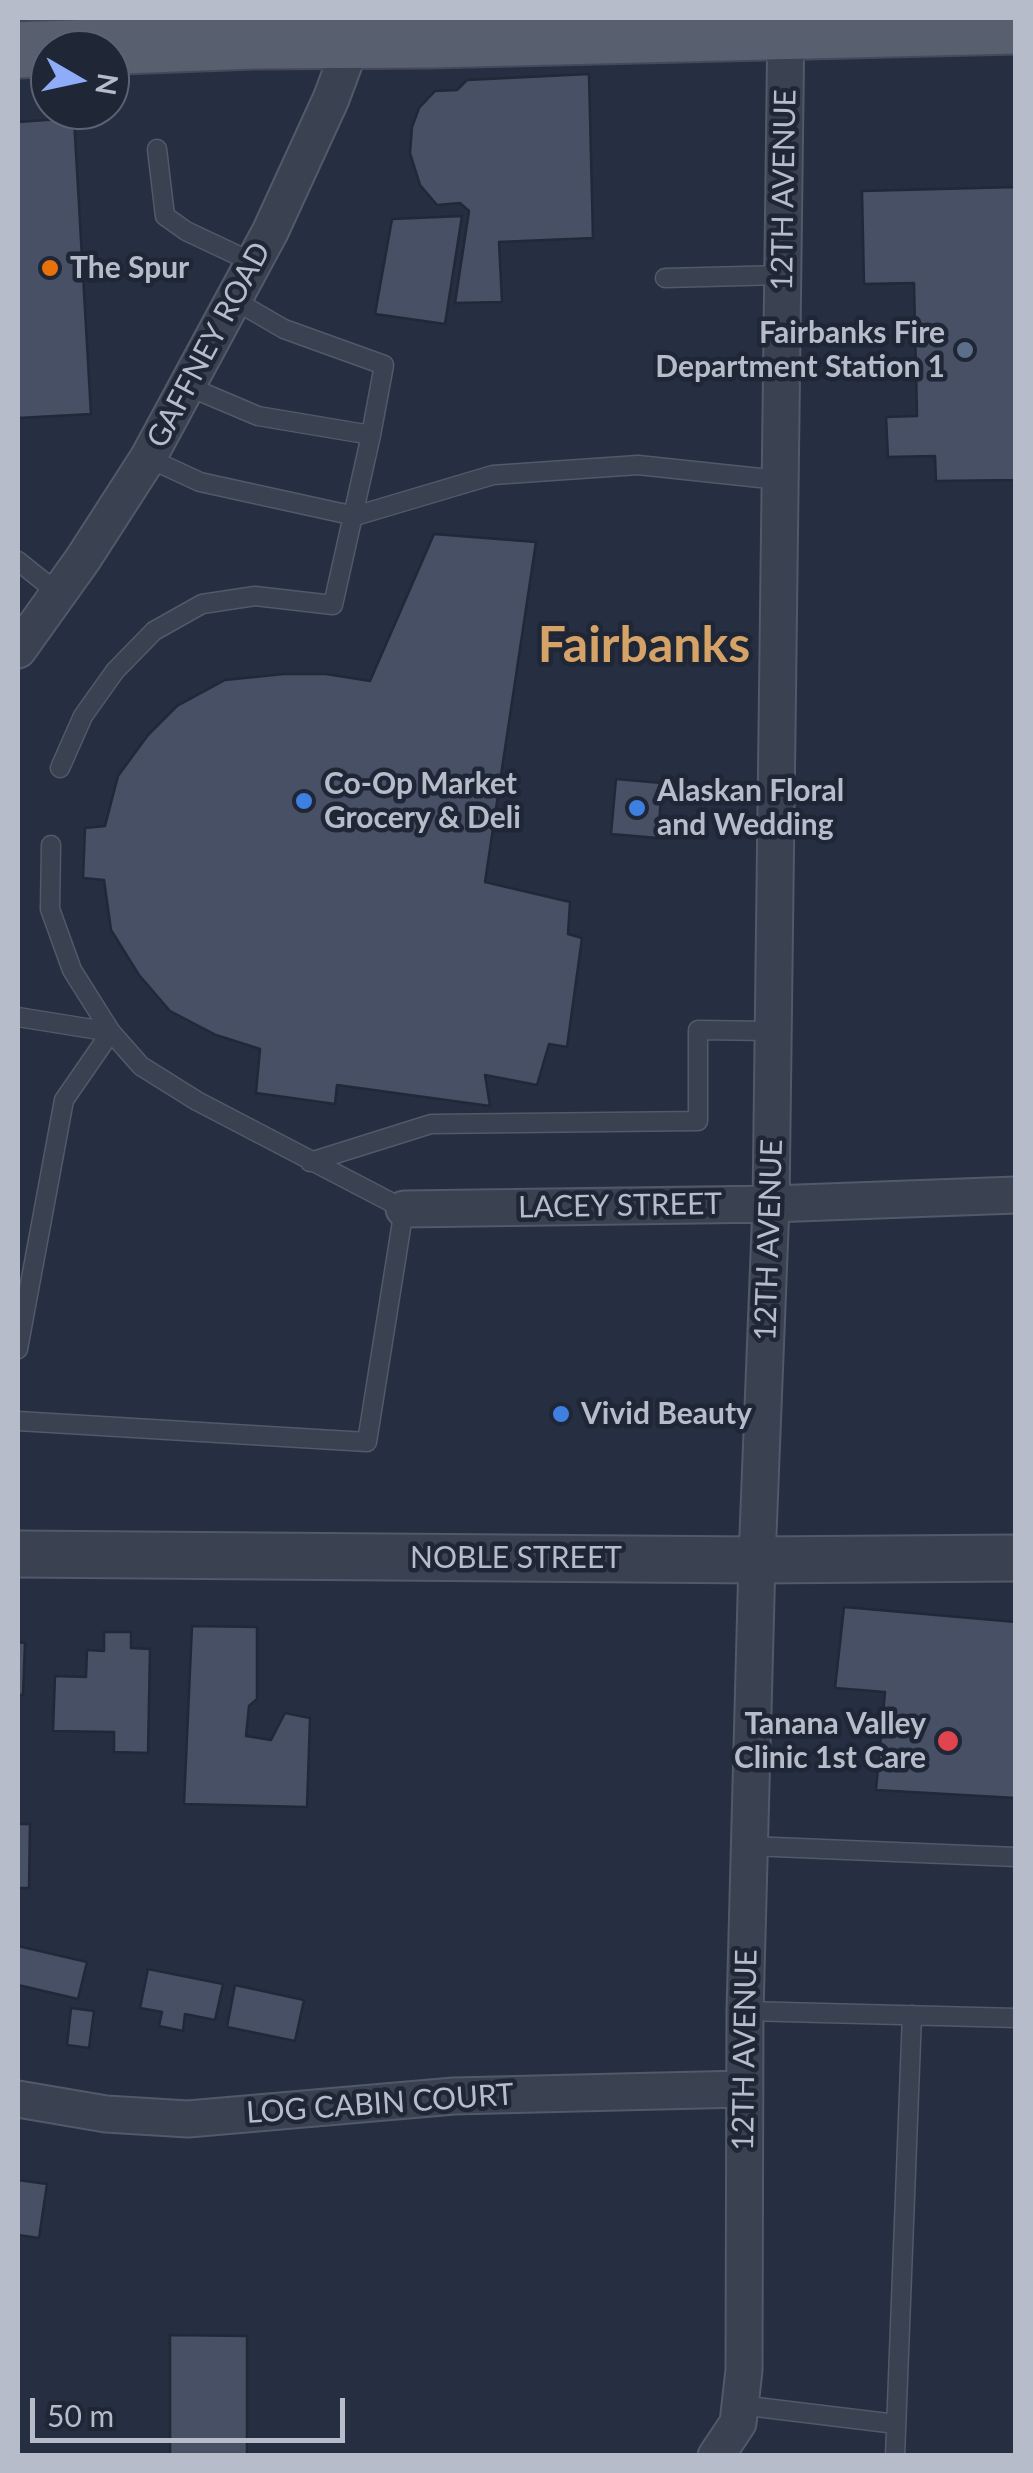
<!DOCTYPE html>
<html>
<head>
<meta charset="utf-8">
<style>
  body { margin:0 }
  #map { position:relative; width:1033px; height:2473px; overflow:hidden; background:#262e41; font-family:Lato,sans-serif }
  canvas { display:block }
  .frame { position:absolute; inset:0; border:20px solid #b7bccb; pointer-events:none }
  .north { position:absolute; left:30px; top:30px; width:100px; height:100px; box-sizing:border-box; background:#1f2636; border:2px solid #5c6272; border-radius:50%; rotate:99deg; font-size:28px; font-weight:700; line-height:40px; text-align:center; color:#b7bccb }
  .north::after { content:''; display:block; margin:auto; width:35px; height:45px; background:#8facf8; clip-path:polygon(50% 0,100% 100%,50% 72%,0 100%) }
  .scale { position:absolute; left:30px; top:2398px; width:315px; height:45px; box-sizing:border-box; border:5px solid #b7bccb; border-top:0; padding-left:12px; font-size:30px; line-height:35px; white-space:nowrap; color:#b7bccb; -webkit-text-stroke:8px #1f2636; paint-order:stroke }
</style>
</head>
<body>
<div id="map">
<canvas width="1033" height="2473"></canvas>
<div class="frame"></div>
<div class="north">N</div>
<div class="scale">50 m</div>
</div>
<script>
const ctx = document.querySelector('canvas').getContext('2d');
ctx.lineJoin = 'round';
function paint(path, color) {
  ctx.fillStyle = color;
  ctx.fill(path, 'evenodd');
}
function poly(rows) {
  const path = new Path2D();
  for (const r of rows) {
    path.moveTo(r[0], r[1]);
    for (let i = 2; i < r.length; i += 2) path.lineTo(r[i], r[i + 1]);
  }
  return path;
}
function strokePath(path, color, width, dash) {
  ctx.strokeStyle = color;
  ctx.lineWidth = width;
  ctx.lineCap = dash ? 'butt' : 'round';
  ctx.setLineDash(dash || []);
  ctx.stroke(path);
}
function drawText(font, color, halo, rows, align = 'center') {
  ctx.font = font + ' Lato,sans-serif';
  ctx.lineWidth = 9;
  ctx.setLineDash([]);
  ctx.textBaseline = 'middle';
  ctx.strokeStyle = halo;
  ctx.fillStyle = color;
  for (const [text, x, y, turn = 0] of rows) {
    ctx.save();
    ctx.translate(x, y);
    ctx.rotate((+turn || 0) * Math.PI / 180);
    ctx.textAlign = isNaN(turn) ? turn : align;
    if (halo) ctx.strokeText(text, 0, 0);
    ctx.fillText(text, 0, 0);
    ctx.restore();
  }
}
const building = poly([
  [589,74,593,238,499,242,502,302,455,303,469,211,460,203,437,205,420,185,410,153,412,127,419,108,435,91,457,90,467,80,589,74],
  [74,118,91,414,18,418,18,122,74,118],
  [1016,187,1016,480,936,481,935,456,888,457,886,417,917,416,914,283,864,284,862,191,1016,187],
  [462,216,445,324,375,314,392,219,462,216],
  [434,534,536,542,485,882,570,902,568,934,582,938,567,1047,549,1044,537,1085,485,1075,490,1106,337,1085,335,1104,256,1093,260,1049,216,1035,170,1011,139,975,111,930,104,880,83,878,85,828,105,826,118,776,148,735,177,706,225,680,284,674,326,674,370,681,434,534],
  [616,779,662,783,658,838,611,834,616,779],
  [844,1607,1016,1622,1016,1798,876,1790,885,1692,835,1688,844,1607],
  [192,1626,257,1627,257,1699,249,1706,246,1736,271,1740,285,1713,310,1718,307,1807,184,1804,192,1626],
  [104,1632,131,1632,131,1648,150,1649,148,1753,114,1752,114,1732,53,1731,55,1676,86,1677,87,1650,104,1651,104,1632],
  [18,1642,25,1643,23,1695,18,1695,18,1642],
  [18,1824,30,1824,29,1888,18,1888,18,1824],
  [18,1946,87,1962,78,1999,18,1985,18,1946],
  [148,1969,223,1984,215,2020,185,2014,183,2031,159,2026,162,2012,140,2008,148,1969],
  [235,1985,304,2000,295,2041,227,2027,235,1985],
  [71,2008,94,2011,89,2048,67,2045,71,2008],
  [18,2180,47,2184,39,2238,18,2235,18,2180],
  [170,2335,247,2336,247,2456,170,2456,170,2335]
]);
paint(building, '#475065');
strokePath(building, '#212838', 2.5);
const service = poly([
  [157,149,165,216,186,231,254,263],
  [665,278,783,275],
  [234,300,284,329,384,365,371,435],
  [148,458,200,482,355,516,493,475,638,465,779,480],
  [18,561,58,593],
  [60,768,83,716,115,671,154,631,202,604,255,596,333,605,371,435,258,416,187,386],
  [18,1017,111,1032,72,970,50,909,51,845],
  [310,1162,431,1124,698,1121,698,1030,772,1031],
  [18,1349,64,1100,111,1032,141,1066,197,1101,404,1209,367,1442,18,1421],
  [750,1846,1016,1857],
  [745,2011,1016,2018],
  [740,2405,896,2424],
  [895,2456,912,2015]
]);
const minor = poly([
  [18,650,83,559,148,458,270,232,331,99,353,40,355,24],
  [404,1209,771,1204,1016,1195],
  [18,2099,106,2114,188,2119,454,2096,743,2089],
  [716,2456,738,2423,744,2370,745,2011,757,1560,771,1204,786,18]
]);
const tertiary = poly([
  [18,1554,757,1560,1016,1558]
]);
const primary = poly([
  [18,50,253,41,431,40,1016,26]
]);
strokePath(service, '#525968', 21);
strokePath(minor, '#525968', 39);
strokePath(tertiary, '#525968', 49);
strokePath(primary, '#444a5a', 59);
strokePath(service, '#3a4150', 18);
strokePath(minor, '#3a4150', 35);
strokePath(tertiary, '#3a4150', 45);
strokePath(primary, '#586070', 55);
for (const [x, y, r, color] of [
  [50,268,10,"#e8710a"],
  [965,350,10,"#5c6f8a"],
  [304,801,10,"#3f7fe0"],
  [637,808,10,"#3f7fe0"],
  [561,1414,10,"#3f7fe0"],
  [948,1741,12,"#e0444e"]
]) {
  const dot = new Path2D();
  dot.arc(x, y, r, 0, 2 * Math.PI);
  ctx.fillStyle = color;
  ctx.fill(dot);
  strokePath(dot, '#1f2636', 4);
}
drawText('30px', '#b7bccb', '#1f2636', [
  ["12TH AVENUE",784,190,-89],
  ["GAFFNEY ROAD",209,345,-62],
  ["LACEY STREET",620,1206,-1],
  ["12TH AVENUE",769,1240,-88],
  ["NOBLE STREET",516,1558],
  ["12TH AVENUE",745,2050,-89],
  ["LOG CABIN COURT",380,2104,-4]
]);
drawText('bold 30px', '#b7bccb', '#1f2636', [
  ["The Spur",70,268],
  ["Fairbanks Fire",945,333,"right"],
  ["Department Station 1",945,367,"right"],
  ["Co-Op Market",324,784],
  ["Grocery & Deli",324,818],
  ["Alaskan Floral",657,791],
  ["and Wedding",657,825],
  ["Vivid Beauty",581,1414],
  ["Tanana Valley",926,1724,"right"],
  ["Clinic 1st Care",926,1758,"right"]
], 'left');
drawText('bold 50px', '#d5a367', '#1f2636', [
  ["Fairbanks",644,646]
]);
</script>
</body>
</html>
